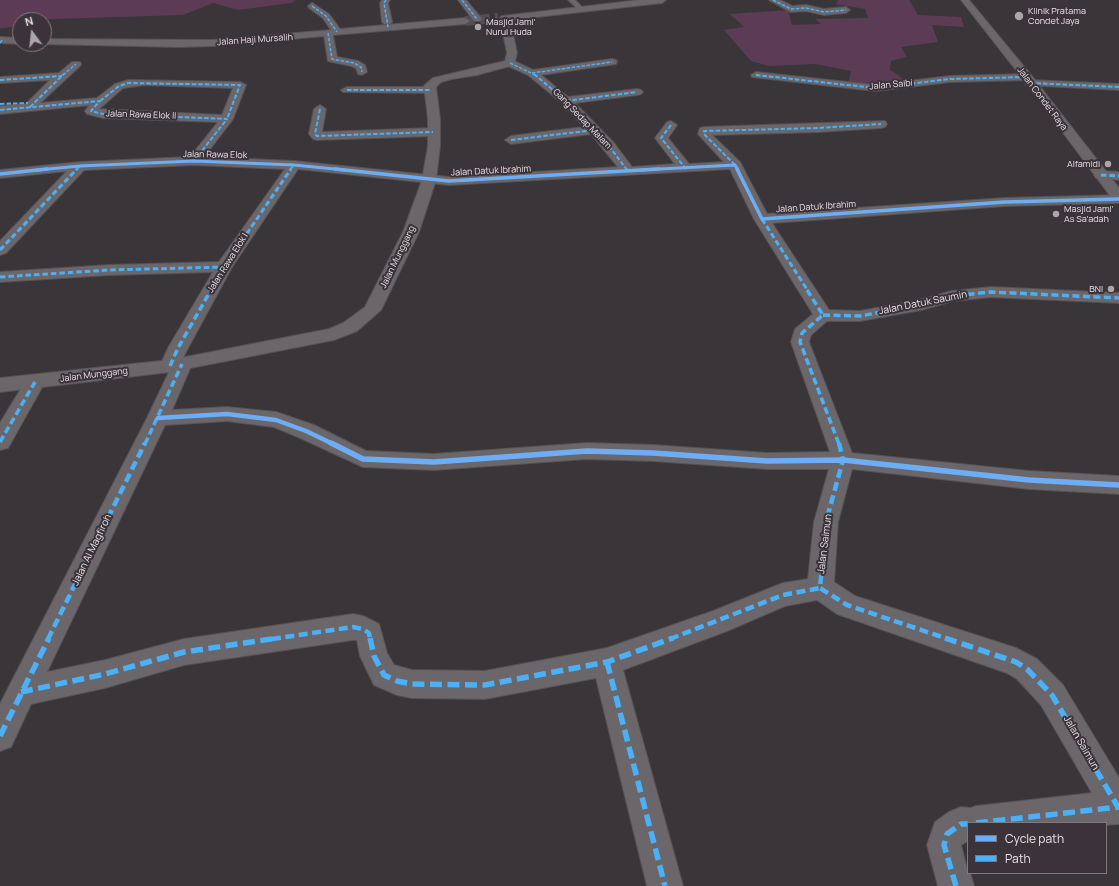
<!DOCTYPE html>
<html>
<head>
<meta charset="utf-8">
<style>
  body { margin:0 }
  #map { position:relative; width:1119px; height:886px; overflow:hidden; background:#393538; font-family:Manrope,sans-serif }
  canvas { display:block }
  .legend { position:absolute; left:967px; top:822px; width:140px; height:52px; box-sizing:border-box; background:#3b3339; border:1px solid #80797f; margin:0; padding:5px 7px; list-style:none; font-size:12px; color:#e8e3e7 }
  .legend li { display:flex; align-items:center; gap:8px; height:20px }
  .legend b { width:20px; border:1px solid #80797f }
  .north { position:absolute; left:12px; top:12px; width:40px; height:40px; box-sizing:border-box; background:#3b3339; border:1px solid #80797f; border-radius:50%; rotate:345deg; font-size:11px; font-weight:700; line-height:16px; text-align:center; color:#e8e3e7 }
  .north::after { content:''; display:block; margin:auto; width:14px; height:18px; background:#aba6aa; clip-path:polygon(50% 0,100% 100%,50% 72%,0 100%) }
</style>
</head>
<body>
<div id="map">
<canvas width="1119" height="886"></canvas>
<ul class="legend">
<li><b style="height:5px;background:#6dadf4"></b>Cycle path</li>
<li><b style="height:5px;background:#4cb0f7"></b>Path</li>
</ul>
<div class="north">N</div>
</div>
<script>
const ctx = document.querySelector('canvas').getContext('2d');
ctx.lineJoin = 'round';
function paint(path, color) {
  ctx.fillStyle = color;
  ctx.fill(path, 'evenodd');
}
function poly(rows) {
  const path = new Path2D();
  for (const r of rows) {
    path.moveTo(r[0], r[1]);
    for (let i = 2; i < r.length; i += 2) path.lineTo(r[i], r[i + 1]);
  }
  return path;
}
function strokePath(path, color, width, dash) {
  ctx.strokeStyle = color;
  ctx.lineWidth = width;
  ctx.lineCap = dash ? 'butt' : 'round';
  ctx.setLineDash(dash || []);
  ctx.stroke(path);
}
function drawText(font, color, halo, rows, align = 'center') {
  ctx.font = font + ' Manrope,sans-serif';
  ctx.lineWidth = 4;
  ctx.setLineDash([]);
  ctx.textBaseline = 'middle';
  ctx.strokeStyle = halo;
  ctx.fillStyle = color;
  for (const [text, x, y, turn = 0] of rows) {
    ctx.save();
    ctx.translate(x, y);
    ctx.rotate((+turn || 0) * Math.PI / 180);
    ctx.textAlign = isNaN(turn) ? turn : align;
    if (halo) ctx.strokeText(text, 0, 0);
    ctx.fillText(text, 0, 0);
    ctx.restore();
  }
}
paint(poly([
  [0,0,296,0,291,3,238,10,213,3,183,15,20,20,20,25,5,28,0,28],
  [838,0,909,0,918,15,961,17,964,27,932,25,938,42,901,47,907,57,891,61,890,70,905,80,848,84,851,71,815,64,769,66,751,61,724,30,744,27,730,14,788,10,792,25,821,24,815,19,868,18,865,9,836,4]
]), '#5c3c55');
strokePath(poly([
  [465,21,498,18]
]), '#534f52', 10, [10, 5]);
const service = poly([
  [568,0,575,0,583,8,578,9,568,0]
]);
const minor = poly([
  [382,0,390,0,388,3,392,22,390,24,384,24,382,22,380,3,382,0],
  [458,0,466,0,482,19,480,21,474,21,458,0],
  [769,0,780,0,792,6,806,5,824,9,846,7,850,10,846,13,824,15,806,11,791,12,769,0],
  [312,3,329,14,340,29,465,18,470,21,465,24,333,35,337,57,358,61,365,65,367,72,362,75,358,74,356,68,351,66,328,61,324,36,213,46,179,47,41,44,44,44,44,39,213,40,331,30,323,18,309,8,308,6,312,3],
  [0,37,20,38,20,44,0,43,0,37],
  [612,59,616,60,617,62,616,64,541,75,568,97,637,89,641,90,643,92,641,94,637,95,575,103,614,143,632,167,675,164,655,138,667,122,671,121,677,125,668,138,689,164,724,162,698,134,700,128,704,127,885,121,887,124,885,127,881,128,818,132,712,135,740,162,767,214,1005,198,1119,195,1119,203,1005,206,772,223,829,310,860,311,919,300,952,291,991,287,1119,293,1119,303,991,297,953,301,921,310,860,321,827,321,811,335,809,342,852,453,1029,471,1119,476,1119,494,1029,489,852,469,838,522,834,582,855,596,1016,648,1037,659,1063,685,1119,778,1119,824,1106,825,1106,823,968,823,968,841,961,845,968,873,970,873,974,886,938,886,927,845,935,822,949,812,961,807,971,808,976,806,1092,793,1041,705,1017,679,1007,673,837,614,817,600,785,606,727,631,623,670,683,886,647,886,596,678,485,699,412,698,397,695,374,685,360,656,357,640,353,640,184,665,105,688,31,704,11,747,0,751,0,704,147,418,169,372,163,371,160,366,168,348,213,272,109,275,0,282,0,272,109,265,219,262,285,169,194,165,84,170,6,253,0,255,0,241,67,171,0,178,0,170,80,162,190,157,218,122,103,118,87,114,85,111,90,105,0,114,0,106,26,104,50,80,0,83,0,77,59,73,72,62,80,62,81,64,80,66,40,103,97,98,115,84,128,80,240,82,246,85,233,119,204,157,294,161,449,177,618,167,591,134,511,144,505,140,511,136,584,127,562,103,528,75,506,65,505,63,506,61,514,61,533,70,612,59],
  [144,85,233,88,222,115,99,109,123,88,144,85],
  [298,169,449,185,730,169,754,219,813,314,795,329,791,342,830,452,767,453,653,445,587,443,434,454,366,451,314,425,276,412,227,407,172,410,192,364,189,359,183,358,188,348,232,267,298,169],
  [227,421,274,427,298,437,363,467,434,470,587,459,653,461,767,469,829,469,814,522,808,579,783,583,713,611,607,648,485,671,412,670,394,665,387,653,379,624,363,616,353,614,184,639,105,660,47,672,165,425,227,421],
  [756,72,875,85,950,76,1027,74,1032,77,1027,80,950,82,875,91,752,77,751,75,756,72],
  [1030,80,1119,84,1119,90,1026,85,1025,83,1030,80],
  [347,87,430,87,436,90,430,93,343,92,341,90,347,87],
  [320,105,326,109,322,132,433,128,439,132,433,136,317,140,313,139,309,134,314,109,320,105],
  [1101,171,1119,172,1119,180,1096,178,1094,175,1096,172,1101,171],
  [35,375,42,377,45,382,8,448,0,450,0,423,28,377,35,375]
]);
const tertiary = poly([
  [640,0,666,0,662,3,510,20,517,53,514,65,477,75,452,79,441,82,436,87,440,119,440,146,436,180,419,232,381,310,357,331,334,340,170,372,0,392,0,378,170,360,329,329,343,323,365,307,403,232,422,180,428,146,428,119,424,86,426,84,433,78,505,61,507,53,500,18,502,16,640,0],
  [961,0,969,0,1031,75,1119,188,1119,202,1114,201,1023,79,961,0]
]);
strokePath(service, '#555154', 2);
strokePath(minor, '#555154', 2);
strokePath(tertiary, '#555154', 2);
paint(service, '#6a6669');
paint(minor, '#6a6669');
paint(tertiary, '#6a6669');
strokePath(poly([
  [386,0,384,3,388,27],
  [462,0,477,19],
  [773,0,791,9,806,8,824,12,846,10],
  [312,6,326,16,337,32],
  [328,33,332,59,354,63,361,67,362,72],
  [0,43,2,40],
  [510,63,535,75],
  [532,73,612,62],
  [63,75,76,64],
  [756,75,758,75]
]), '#4cb0f7', 1.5, [3.5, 1.5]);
strokePath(poly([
  [534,74,566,101,609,146,627,170],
  [756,75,875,88,950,79,1027,77],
  [0,80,62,76],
  [1030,83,1119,87],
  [347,90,430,90],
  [100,101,119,86,128,83,240,85,227,119],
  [566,101,637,92],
  [0,104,28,103],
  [30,107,64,74],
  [320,109,315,134,317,136,433,132],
  [0,110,100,101,91,111,103,114,227,119,194,161],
  [671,125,661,138,686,169],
  [511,140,594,130],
  [735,165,704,134,704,131,818,128,881,124],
  [76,170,80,166],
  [290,170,294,165]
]), '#4cb0f7', 2, [4.5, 2]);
strokePath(poly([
  [627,169,628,171],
  [1101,175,1119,176],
  [762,219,808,291],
  [0,250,77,169],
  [0,277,109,270,224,267],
  [210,291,224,267,291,169]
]), '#4cb0f7', 3, [5.5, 3]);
strokePath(poly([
  [807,290,823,315,802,333,800,342,839,444],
  [823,315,860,316,921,305,952,296,991,292,1119,298],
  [170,366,178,348,211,290],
  [0,442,35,382],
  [145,444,182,364]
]), '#4cb0f7', 3.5, [7, 3.5]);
strokePath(poly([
  [839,443,843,460,826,522,820,588,847,605,948,639],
  [48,639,145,443],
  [272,639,353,627,363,629,369,633,370,639],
  [670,639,783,595,820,588]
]), '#4cb0f7', 4.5, [9, 4.5]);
strokePath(poly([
  [370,638,374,656,384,675,397,681,412,684,485,685,607,662,673,638],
  [945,638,1016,662,1027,669,1052,695,1118,807],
  [607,662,665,886],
  [21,692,105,674,184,652,278,638],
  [0,736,49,638],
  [976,823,1119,807],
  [956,886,944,845,947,834,961,824,968,824]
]), '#4cb0f7', 5.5, [12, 5.5]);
strokePath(poly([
  [37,170,80,166,194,161,294,165,345,170],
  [641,170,735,165,738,170]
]), '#6dadf4', 3);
strokePath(poly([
  [335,169,449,181,659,169],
  [737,169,762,219,1005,202,1119,199],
  [0,174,47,169]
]), '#6dadf4', 3.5);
strokePath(poly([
  [158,418,227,414,276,420,306,431,333,444]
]), '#6dadf4', 4.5);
strokePath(poly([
  [331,443,363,459,434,462,587,451,653,453,767,461,843,460,1029,480,1119,485]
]), '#6dadf4', 5.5);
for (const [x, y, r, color] of [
  [1019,16,5,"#aba6aa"],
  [478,27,4,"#aba6aa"],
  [1108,164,4,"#aba6aa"],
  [1056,214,4,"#aba6aa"],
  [1111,289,4,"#aba6aa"]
]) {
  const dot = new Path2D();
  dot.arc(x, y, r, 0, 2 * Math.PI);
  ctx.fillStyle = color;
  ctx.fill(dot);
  strokePath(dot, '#3b3339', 1.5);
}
drawText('9px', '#e8e3e7', '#3b3339', [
  ["Klinik Pratama",1028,11],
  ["Condet Jaya",1028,21],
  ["Masjid Jami'",486,22],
  ["Nurul Huda",486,32],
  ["Alfamidi",1100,164,"right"],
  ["Masjid Jami'",1064,209],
  ["As Sa'adah",1064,219],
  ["BNI",1103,289,"right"]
], 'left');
drawText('9px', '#e8e3e7', '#3b3339', [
  ["Jalan Haji Mursalih",255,40,-4],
  ["Jalan Saibi",891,85,-5],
  ["Jalan Condet Raya",1042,99,53],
  ["Jalan Rawa Elok II",141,115,2],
  ["Gang Sedap Malam",582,119,46],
  ["Jalan Rawa Elok",215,155,1],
  ["Jalan Datuk Ibrahim",491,171,-3],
  ["Jalan Datuk Ibrahim",816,207,-4],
  ["Jalan Munggang",398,257,-64],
  ["Jalan Rawa Elok I",228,263,-58],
  ["Jalan Munggang",94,375,-7]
]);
drawText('10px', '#e8e3e7', '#3b3339', [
  ["Jalan Datuk Saumin",923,303,-11],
  ["Jalan Saimun",825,544,-83],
  ["Jalan Al Magfiroh",92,550,-64],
  ["Jalan Saimun",1081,743,60]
]);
</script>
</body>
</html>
